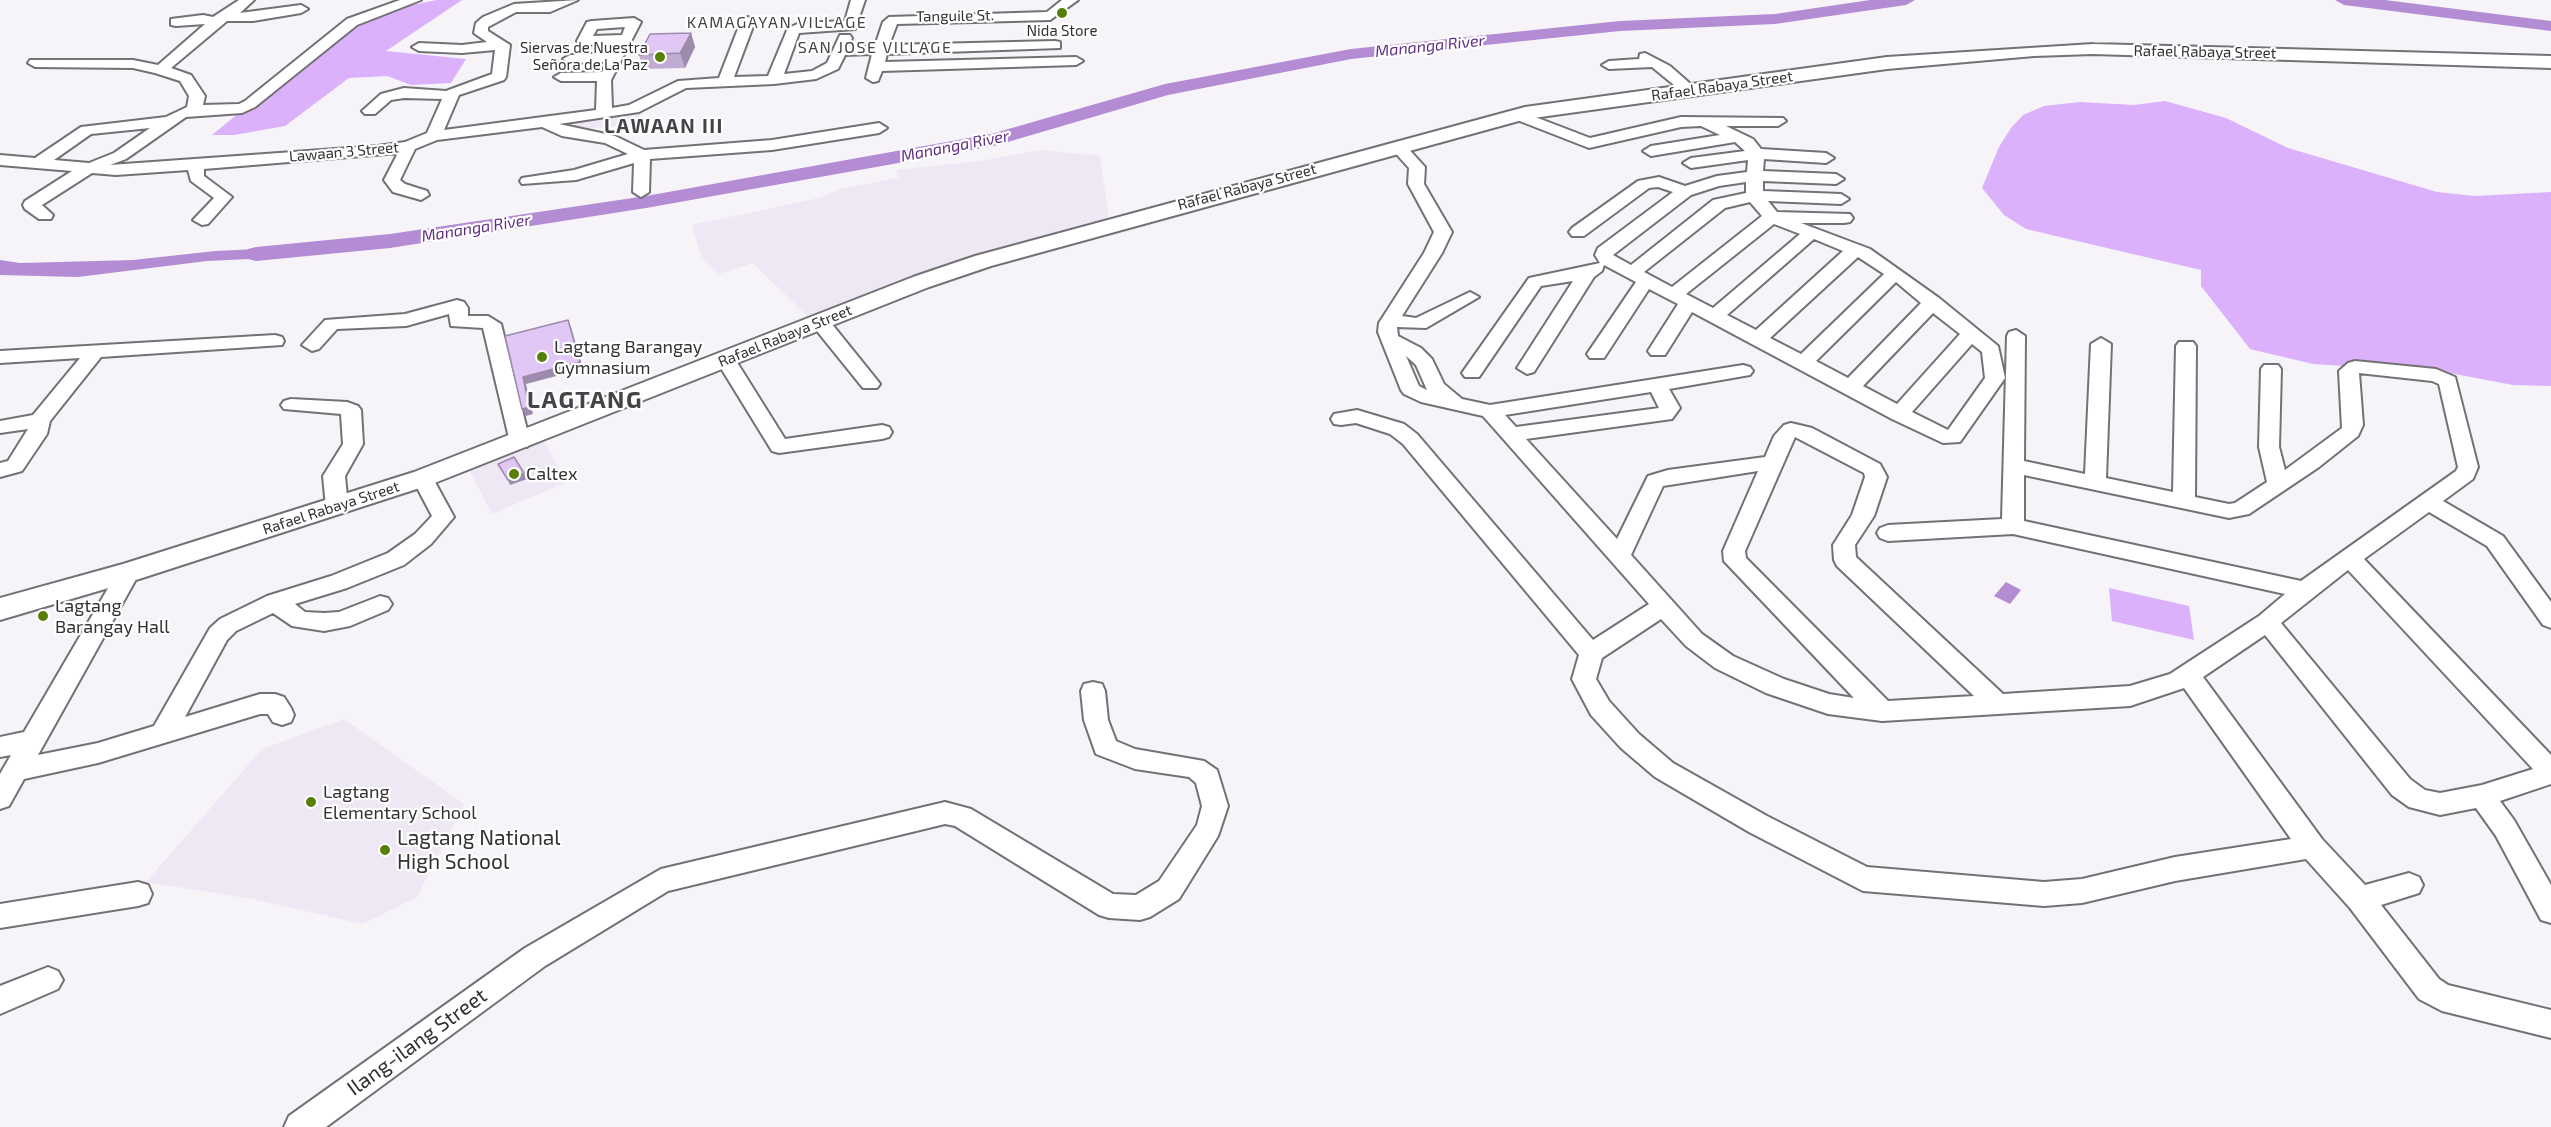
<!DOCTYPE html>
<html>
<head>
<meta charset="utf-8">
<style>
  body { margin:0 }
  canvas { display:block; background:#f6f3f9 }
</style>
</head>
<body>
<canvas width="2551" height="1127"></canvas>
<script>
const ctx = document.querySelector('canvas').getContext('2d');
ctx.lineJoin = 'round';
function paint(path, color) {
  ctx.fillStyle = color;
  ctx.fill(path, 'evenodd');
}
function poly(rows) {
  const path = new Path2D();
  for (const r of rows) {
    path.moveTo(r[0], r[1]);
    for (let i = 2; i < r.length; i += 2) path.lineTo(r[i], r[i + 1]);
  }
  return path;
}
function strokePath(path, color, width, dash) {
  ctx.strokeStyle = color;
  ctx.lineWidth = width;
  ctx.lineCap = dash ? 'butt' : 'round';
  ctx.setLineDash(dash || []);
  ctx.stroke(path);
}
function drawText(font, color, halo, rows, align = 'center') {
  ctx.font = font + ' "Exo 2",sans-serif';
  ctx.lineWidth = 4.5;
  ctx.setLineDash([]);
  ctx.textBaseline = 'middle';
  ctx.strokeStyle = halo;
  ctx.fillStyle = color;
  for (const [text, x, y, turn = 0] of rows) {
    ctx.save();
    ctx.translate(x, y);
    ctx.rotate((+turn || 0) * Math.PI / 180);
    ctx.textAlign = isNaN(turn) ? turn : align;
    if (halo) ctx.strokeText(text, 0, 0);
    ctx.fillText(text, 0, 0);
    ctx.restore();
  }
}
paint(poly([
  [641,114,638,124,573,130,577,119],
  [1041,150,1100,156,1109,218,985,253,809,318,753,263,719,274,701,256,692,225,819,198,840,189,898,178,896,170,980,161],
  [544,441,567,482,492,514,469,470],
  [344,719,464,804,417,897,363,924,252,899,146,882,262,749]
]), '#eee8f5');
paint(poly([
  [437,0,462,0,386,51,466,59,451,83,411,85,387,76,349,78,285,126,234,135,212,135,345,26,362,15],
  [2165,101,2226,118,2288,148,2437,192,2475,196,2551,192,2551,386,2513,385,2444,372,2313,364,2250,349,2201,286,2201,270,2026,229,2004,215,1982,188,1999,147,2011,128,2023,115,2044,106,2080,102,2134,105],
  [2109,588,2189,606,2194,640,2112,621]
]), '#dbb1fc');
paint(poly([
  [298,247,291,257,207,261,78,277,0,275,0,260,20,263,133,260,215,251],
  [2006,582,2021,590,2010,604,1994,596]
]), '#b48cd4');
paint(poly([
  [1870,0,1915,0,1906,5,1775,24,1620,31,1351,59,1168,95,994,146,646,208,390,248,256,261,248,259,245,254,248,249,256,247,390,234,646,196,991,134,1165,84,1351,49,1620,21,1775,14,1870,0],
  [2335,0,2385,0,2551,21,2551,31,2344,5,2335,0]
]), '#b48cd4');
const minor = poly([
  [239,0,254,0,240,13,301,5,308,9,301,13,253,21,227,21,171,68,191,75,205,96,203,105,239,104,245,101,347,19,400,0,421,0,357,25,255,107,242,113,186,117,126,159,110,165,378,146,405,142,427,133,442,99,404,98,391,100,375,114,365,114,362,111,381,94,404,88,446,91,492,74,495,50,462,53,419,51,412,47,419,43,462,45,487,42,474,33,476,23,483,17,514,4,578,0,550,12,516,12,488,27,488,31,510,45,506,77,504,80,459,95,444,130,596,110,597,81,561,81,554,77,561,73,602,72,607,62,570,63,563,59,570,55,613,53,618,44,584,45,577,41,587,22,592,21,634,18,641,22,611,80,612,108,629,105,678,81,719,78,741,21,748,17,755,21,734,77,768,76,788,28,800,23,845,21,851,0,865,0,855,29,799,33,784,74,812,71,827,63,840,35,850,35,852,38,849,46,875,46,883,22,889,17,1047,12,1062,0,1078,0,1050,20,897,24,889,45,1055,41,1060,42,1060,48,887,54,885,62,1076,57,1083,61,1076,65,882,71,878,81,873,82,866,78,872,54,845,55,838,69,816,79,774,84,686,88,639,112,559,124,615,136,644,150,772,140,879,123,887,128,879,133,772,150,650,159,649,192,641,197,633,192,634,163,576,180,522,184,520,181,522,178,574,170,628,154,605,143,562,136,542,127,437,140,415,149,400,180,405,184,427,191,429,195,421,200,393,192,384,180,398,153,204,169,204,176,232,197,208,224,202,225,193,220,214,198,191,181,188,170,116,175,92,173,42,205,53,215,51,219,39,219,25,209,23,205,25,201,72,171,0,165,0,155,35,158,81,127,166,117,187,107,189,96,180,81,155,73,133,68,35,67,28,63,30,60,133,60,158,65,205,24,176,26,171,25,171,19,203,15,213,17,239,0],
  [625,27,622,35,593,36,597,29,625,27],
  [150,128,114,153,89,163,54,160,91,134,150,128],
  [1645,53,1670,66,1695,88,1697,91,1695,94,1685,94,1652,67,1609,69,1602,65,1609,61,1639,59,1640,54,1645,53],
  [1517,110,1590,138,1681,117,1783,118,1786,121,1778,126,1726,126,1753,139,1761,149,1826,153,1834,158,1826,163,1764,159,1763,171,1836,174,1844,179,1836,184,1763,181,1763,191,1841,194,1849,199,1841,204,1768,201,1777,212,1850,214,1853,218,1850,222,1844,223,1801,223,1870,249,1939,298,1998,346,2005,378,1960,442,1943,443,1892,419,1692,312,1665,355,1651,355,1648,351,1678,304,1649,289,1604,358,1590,358,1587,354,1636,282,1604,265,1602,271,1594,277,1534,372,1527,374,1517,368,1573,281,1541,286,1479,377,1465,377,1462,373,1529,278,1600,263,1595,255,1598,248,1673,192,1658,187,1649,188,1584,236,1572,236,1569,232,1572,228,1638,181,1659,177,1685,186,1717,176,1747,172,1748,160,1691,168,1683,163,1691,158,1745,151,1735,142,1651,156,1643,151,1651,146,1720,135,1701,126,1681,127,1589,148,1512,118,1509,115,1517,110],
  [1746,182,1746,193,1713,200,1631,265,1613,255,1691,195,1719,186,1746,182],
  [1750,202,1762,216,1672,287,1644,272,1725,208,1750,202],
  [1774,224,1800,234,1713,308,1686,294,1774,224],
  [1814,239,1843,251,1756,330,1727,315,1814,239],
  [1858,257,1884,274,1801,354,1770,338,1858,257],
  [1896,282,1921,303,1848,378,1816,361,1896,282],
  [1933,313,1960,334,1897,404,1863,386,1933,313],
  [1972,344,1982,352,1985,378,1948,430,1912,412,1972,344],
  [1398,142,1404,144,1425,167,1424,184,1452,232,1442,253,1402,316,1416,318,1470,292,1479,297,1426,328,1397,327,1398,336,1421,348,1432,359,1444,384,1462,399,1490,405,1743,365,1750,367,1753,371,1750,375,1669,389,1680,408,1672,419,1526,439,1617,539,1648,476,1668,470,1765,457,1774,436,1784,425,1791,423,1812,428,1880,464,1887,477,1874,516,1855,545,1856,557,2003,694,2130,686,2170,674,2259,616,2285,594,2013,534,1888,541,1880,538,1877,533,1880,528,1888,525,2002,519,2007,336,2009,332,2016,330,2025,336,2024,461,2085,474,2091,344,2101,338,2111,344,2106,478,2173,492,2176,346,2179,342,2193,342,2196,346,2195,497,2229,504,2235,503,2267,482,2259,447,2261,369,2264,365,2278,365,2281,369,2279,447,2285,470,2342,428,2339,371,2348,363,2355,361,2436,369,2455,377,2478,467,2473,479,2443,501,2503,536,2551,602,2551,628,2543,625,2487,546,2429,512,2364,559,2551,755,2551,784,2500,801,2514,820,2551,885,2551,923,2541,920,2496,836,2476,808,2440,815,2409,807,2392,795,2265,635,2203,677,2322,839,2365,885,2409,873,2419,877,2423,885,2419,893,2381,905,2439,979,2448,985,2551,1010,2551,1038,2442,1011,2419,999,2350,908,2306,859,2175,881,2082,903,2044,906,1863,891,1749,832,1655,777,1621,748,1591,715,1572,679,1579,655,1403,444,1390,434,1356,423,1341,425,1334,424,1331,419,1334,414,1357,410,1404,424,1417,434,1593,640,1649,604,1483,416,1421,402,1404,394,1401,390,1378,332,1379,323,1424,253,1434,232,1408,184,1409,168,1390,147,1398,142],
  [1406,356,1416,365,1427,390,1419,386,1406,356],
  [2359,373,2432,381,2439,384,2458,467,2456,471,2301,581,2024,521,2024,475,2229,518,2249,514,2319,467,2358,436,2363,425,2359,373],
  [1651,392,1659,408,1516,427,1505,415,1651,392],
  [1795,437,1864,473,1865,477,1852,515,1833,545,1834,560,1837,566,1974,696,1888,701,1746,558,1745,551,1795,437],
  [1758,471,1723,551,1724,561,1854,698,1829,694,1784,679,1733,656,1702,634,1631,555,1663,486,1758,471],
  [2348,570,2533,769,2482,785,2440,793,2425,790,2410,779,2281,623,2348,570],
  [1661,619,1686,646,1715,668,1766,693,1828,714,1882,721,2130,706,2184,688,2291,839,2175,857,2082,879,2044,882,1867,867,1767,816,1673,763,1639,734,1609,701,1596,679,1602,658,1661,619],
  [457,300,464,302,468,308,468,316,488,316,501,324,530,442,527,447,513,447,510,442,483,328,451,326,449,314,406,326,337,329,319,349,312,351,302,345,325,320,405,314,457,300],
  [820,316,827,318,877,380,880,384,877,388,863,388,813,326,811,322,820,316],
  [275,335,282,337,284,341,282,345,101,357,50,421,47,434,22,471,0,477,0,463,8,461,28,429,0,433,0,421,33,415,80,358,0,363,0,351,275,335],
  [726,354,733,356,785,439,882,425,889,427,892,432,889,437,882,439,779,453,772,451,716,360,726,354],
  [291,399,347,402,358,406,361,410,363,444,345,476,348,507,345,512,337,514,329,512,326,507,323,476,343,444,341,414,284,409,281,405,284,401,291,399],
  [423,471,430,473,454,517,431,544,404,565,347,588,295,604,305,612,324,613,339,612,380,596,388,598,392,604,388,610,350,626,324,631,292,626,273,613,236,631,227,640,185,717,260,694,275,694,284,697,291,708,294,715,291,722,282,725,273,722,268,714,260,714,98,763,24,779,9,806,0,809,0,774,11,755,0,757,0,737,24,732,121,566,129,564,137,566,140,572,38,755,98,743,154,726,210,628,220,619,267,596,331,576,388,553,415,534,432,516,412,478,416,473,423,471],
  [1093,682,1102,684,1105,691,1108,720,1116,741,1135,749,1204,761,1217,770,1228,806,1218,836,1179,899,1150,917,1140,920,1109,918,1099,915,955,826,945,824,668,891,545,966,326,1127,284,1127,289,1116,525,948,661,869,945,802,971,809,1113,894,1136,895,1159,881,1197,825,1202,806,1196,783,1189,777,1135,769,1096,754,1084,720,1081,691,1084,684,1093,682],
  [138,882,148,885,152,894,148,903,138,906,0,928,0,904,138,882],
  [48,967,58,971,63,980,58,989,0,1014,0,986,48,967]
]);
const major = poly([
  [2093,44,2551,56,2551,68,2093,54,2034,56,1887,69,1526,119,991,266,929,287,432,484,139,579,0,620,0,598,123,564,414,472,913,277,975,256,1525,107,1887,57,2093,44]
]);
strokePath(minor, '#737176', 4);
strokePath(major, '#737176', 4);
paint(minor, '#fff');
paint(major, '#fff');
paint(poly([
  [691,33,695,47,685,68,644,69,639,55]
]), '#c1abd3');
paint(poly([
  [691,33,695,47,685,68,680,53],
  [568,320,571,327,583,369,526,384,533,414,526,416,522,409,523,377],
  [524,473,527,479,510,485,508,480]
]), '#9d8bac');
const building = poly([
  [691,33,680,53,639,55,650,34,691,33],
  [568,320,580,362,523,377,529,407,522,409,505,336,568,320],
  [514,457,524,473,508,480,498,464,514,457]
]);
paint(building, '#e0c7f5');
strokePath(building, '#9d8bac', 1.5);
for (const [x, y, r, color] of [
  [1062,13,6,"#568005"],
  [660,57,6,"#568005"],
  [542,357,6,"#568005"],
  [514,474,6,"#568005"],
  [43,616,6,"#568005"],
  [311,802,6,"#568005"],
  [385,850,6,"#568005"]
]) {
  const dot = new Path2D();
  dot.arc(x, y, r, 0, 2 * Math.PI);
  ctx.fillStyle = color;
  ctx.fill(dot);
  strokePath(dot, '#fff', 2);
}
drawText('15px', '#323133', '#fff', [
  ["Tanguile St.",955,16,-1],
  ["Rafael Rabaya Street",2205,52,1],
  ["Rafael Rabaya Street",1722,86,-8],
  ["Lawaan 3 Street",344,152,-5],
  ["Rafael Rabaya Street",1247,187,-15],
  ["Rafael Rabaya Street",785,336,-22],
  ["Rafael Rabaya Street",331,508,-18]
]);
drawText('15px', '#323133', '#fff', [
  ["Nida Store",1062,31],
  ["Siervas de Nuestra",648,48,"right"],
  ["Señora de La Paz",648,65,"right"]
]);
ctx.letterSpacing = '1.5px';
drawText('16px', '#454347', '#fff', [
  ["KAMAGAYAN VILLAGE",777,23],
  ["SAN JOSE VILLAGE",875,48]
]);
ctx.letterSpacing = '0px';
drawText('italic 16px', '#612e83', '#fff', [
  ["Mananga River",1430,46,-6],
  ["Mananga River",955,146,-11],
  ["Mananga River",476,228,-9]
]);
drawText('18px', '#323133', '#fff', [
  ["Lagtang Barangay",554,347],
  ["Gymnasium",554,368],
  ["Caltex",526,474],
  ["Lagtang",55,606],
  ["Barangay Hall",55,627],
  ["Lagtang",323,792],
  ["Elementary School",323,813]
], 'left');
ctx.letterSpacing = '1.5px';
drawText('bold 20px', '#454347', '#fff', [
  ["LAWAAN III",664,126]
]);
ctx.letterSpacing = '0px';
drawText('21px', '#323133', '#fff', [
  ["Lagtang National",397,838],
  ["High School",397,862]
], 'left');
drawText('21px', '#323133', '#fff', [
  ["Ilang-ilang Street",417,1042,-36]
]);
ctx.letterSpacing = '1.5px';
drawText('bold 24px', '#454347', '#fff', [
  ["LAGTANG",585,400]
]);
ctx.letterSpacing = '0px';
</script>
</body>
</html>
